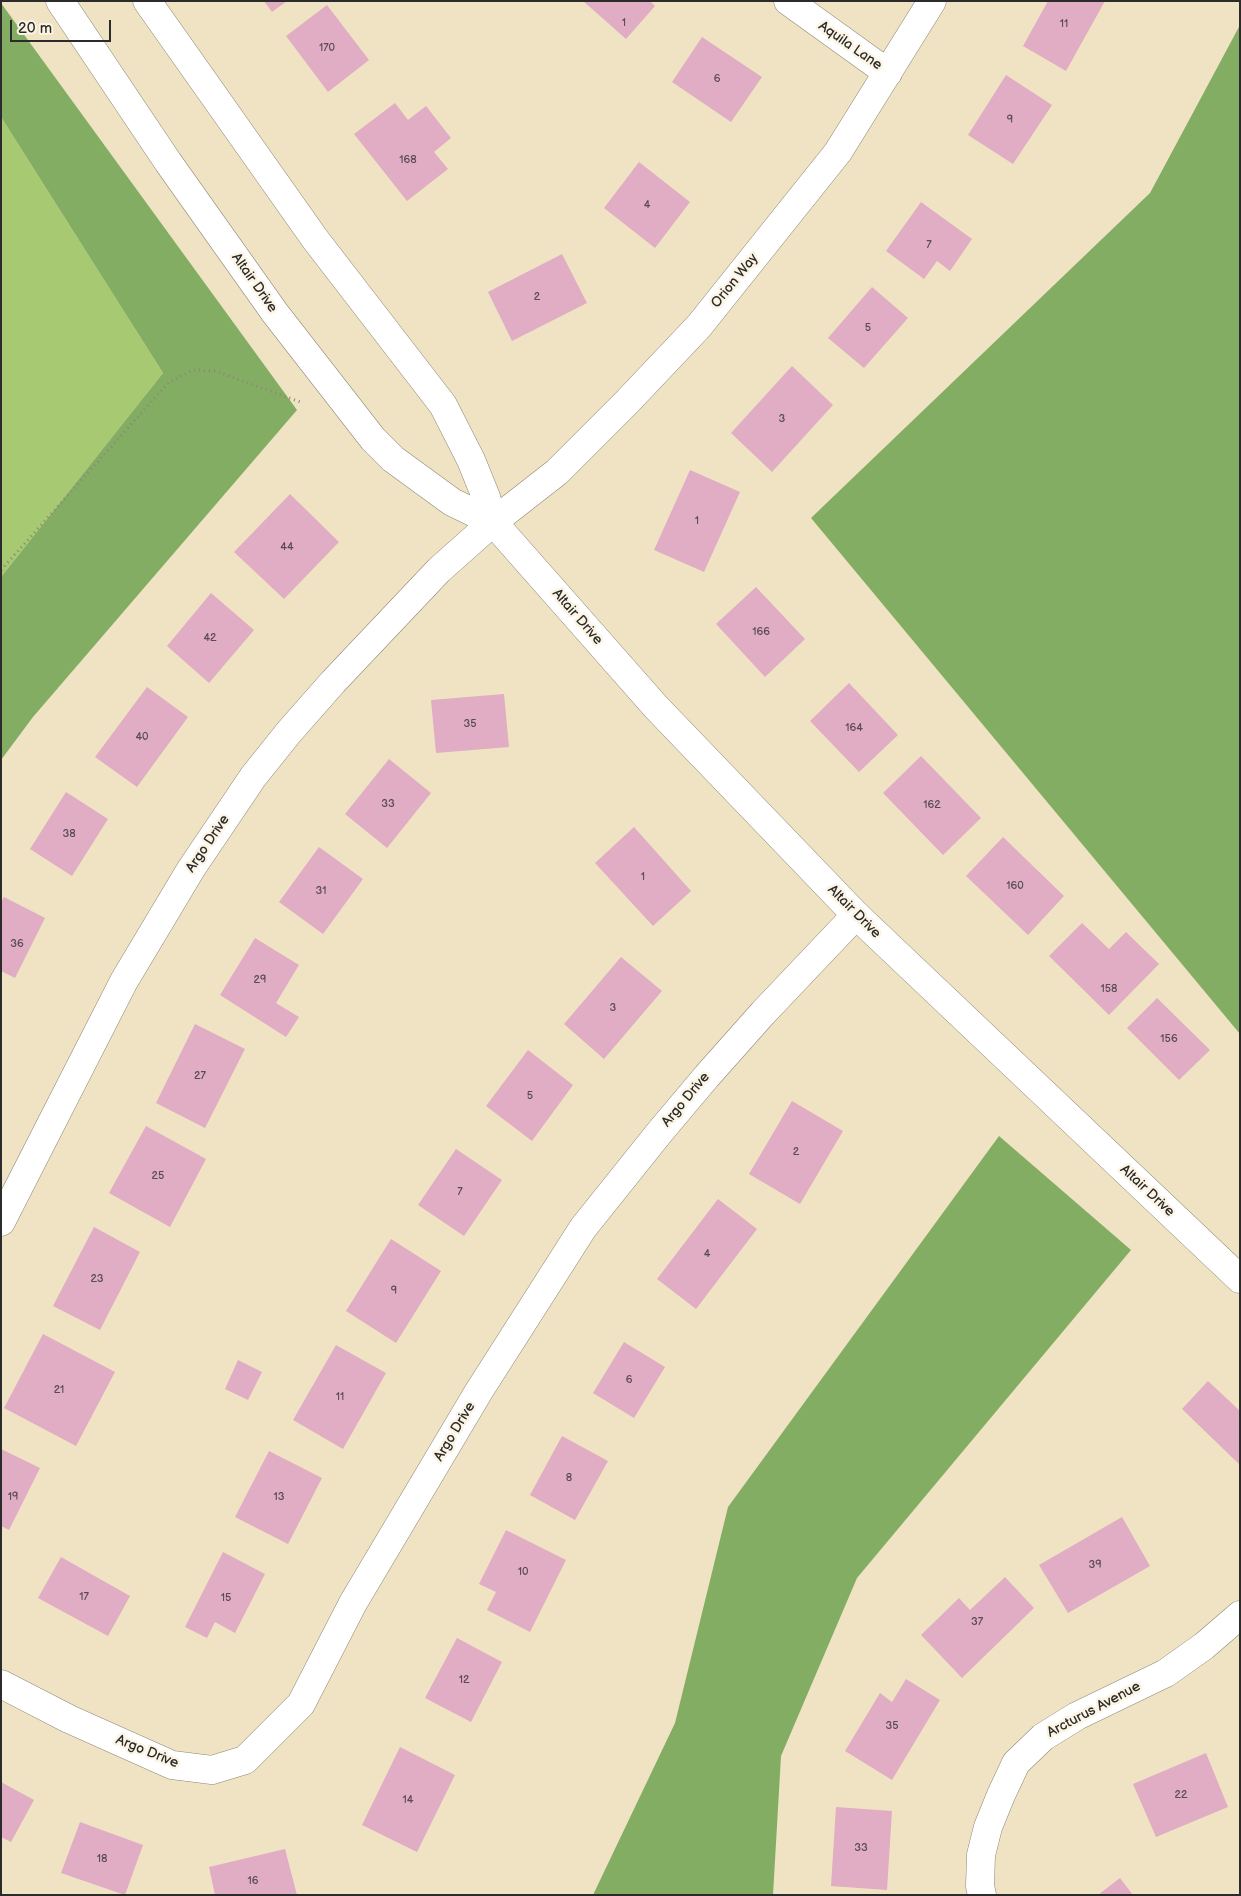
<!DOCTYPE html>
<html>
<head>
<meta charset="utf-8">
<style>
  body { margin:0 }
  #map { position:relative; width:1241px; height:1896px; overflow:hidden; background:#efe3c3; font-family:"Balsamiq Sans",sans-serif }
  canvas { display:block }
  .frame { position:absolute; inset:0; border:2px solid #2b2b2b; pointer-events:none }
  .scale { position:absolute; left:10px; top:20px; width:101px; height:22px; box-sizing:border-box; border:2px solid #2b2b2b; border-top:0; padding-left:6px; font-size:15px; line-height:18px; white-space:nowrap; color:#2b2b2b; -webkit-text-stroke:4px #fcf5e5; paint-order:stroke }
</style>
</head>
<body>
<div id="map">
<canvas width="1241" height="1896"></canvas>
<div class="frame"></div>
<div class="scale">20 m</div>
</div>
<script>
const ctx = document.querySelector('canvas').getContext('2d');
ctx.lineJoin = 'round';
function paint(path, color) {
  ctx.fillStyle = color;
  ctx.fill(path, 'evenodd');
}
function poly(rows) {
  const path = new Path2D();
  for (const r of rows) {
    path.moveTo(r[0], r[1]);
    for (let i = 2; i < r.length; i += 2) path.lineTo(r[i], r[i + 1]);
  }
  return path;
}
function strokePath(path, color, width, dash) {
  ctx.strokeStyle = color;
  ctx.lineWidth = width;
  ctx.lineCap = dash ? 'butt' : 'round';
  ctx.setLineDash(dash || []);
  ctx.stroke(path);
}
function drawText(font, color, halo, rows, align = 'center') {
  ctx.font = font + ' "Balsamiq Sans",sans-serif';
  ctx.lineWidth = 5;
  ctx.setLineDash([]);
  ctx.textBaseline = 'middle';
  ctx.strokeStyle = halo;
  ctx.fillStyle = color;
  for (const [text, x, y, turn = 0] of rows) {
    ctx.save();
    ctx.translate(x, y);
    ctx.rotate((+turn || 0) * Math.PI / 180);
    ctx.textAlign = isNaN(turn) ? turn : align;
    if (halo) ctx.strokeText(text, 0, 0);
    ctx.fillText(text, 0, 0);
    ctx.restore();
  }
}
paint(poly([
  [1,117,163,373,1,577]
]), '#a6c972');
paint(poly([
  [1,3,297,410,33,717,1,760,1,577,163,373,1,117],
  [1240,25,1240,1034,811,518,1150,193],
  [999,1136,1131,1250,857,1578,781,1756,773,1895,593,1895,675,1723,728,1507]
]), '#84ad64');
paint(poly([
  [264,1,287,1,272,12],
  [583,1,650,1,655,6,626,39],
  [1048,1,1105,1,1066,71,1023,46],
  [327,5,369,60,328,92,286,36],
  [702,37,762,77,731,122,672,82],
  [1006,75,1052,105,1013,164,968,135],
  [395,103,408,120,426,106,451,138,434,152,448,169,407,201,354,134],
  [639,162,690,202,655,248,604,208],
  [921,202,972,239,950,271,937,261,924,279,886,251],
  [562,254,587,303,512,341,488,292],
  [872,287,908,318,864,368,828,338],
  [792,366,833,405,772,472,731,433],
  [690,470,740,492,704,572,654,550],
  [290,494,339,542,284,599,234,552],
  [756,587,805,639,765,677,716,624],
  [211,593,254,630,209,683,167,646],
  [849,683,898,735,859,772,810,721],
  [147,687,188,717,137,787,95,757],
  [504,694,509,747,436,753,431,700],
  [921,756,981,818,943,855,883,793],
  [389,759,431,793,387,848,345,814],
  [66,792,108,819,72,876,30,849],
  [634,827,691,891,653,926,595,863],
  [1003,837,1064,896,1028,935,966,876],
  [319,847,363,879,323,934,279,902],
  [4,897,45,918,15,978,1,971,1,902],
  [1082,923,1109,949,1126,932,1159,964,1109,1015,1049,956],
  [255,938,299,965,276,1003,299,1017,286,1037,220,995],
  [621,957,662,991,604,1059,564,1024],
  [1157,998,1210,1050,1179,1080,1127,1028],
  [195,1024,245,1049,205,1128,156,1103],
  [528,1050,573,1085,532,1141,486,1106],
  [792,1101,843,1131,800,1204,749,1174],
  [146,1126,206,1159,170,1227,109,1193],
  [456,1149,502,1180,464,1236,418,1205],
  [718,1199,757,1229,696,1309,657,1279],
  [94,1227,140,1252,100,1330,53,1306],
  [391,1239,441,1271,396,1343,346,1311],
  [43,1334,115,1372,76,1446,4,1408],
  [624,1342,665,1367,634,1418,593,1393],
  [336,1345,386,1373,343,1449,293,1420],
  [238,1360,262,1372,248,1400,225,1389],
  [1208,1381,1240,1411,1240,1465,1182,1409],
  [562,1436,608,1461,575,1520,530,1495],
  [1,1449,40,1468,9,1530,1,1526],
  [269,1451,322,1478,288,1544,235,1517],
  [1122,1517,1150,1566,1068,1613,1039,1565],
  [506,1530,566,1560,530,1632,487,1610,496,1592,479,1584],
  [223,1552,265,1574,235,1633,215,1622,207,1638,185,1627],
  [61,1557,130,1596,108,1636,38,1598],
  [1005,1577,1034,1608,962,1678,921,1635,959,1598,970,1610],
  [457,1638,502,1662,471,1722,425,1698],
  [906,1679,940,1700,892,1780,845,1751,880,1693,892,1702],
  [400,1747,455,1775,417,1852,362,1825],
  [1206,1753,1228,1807,1156,1837,1133,1784],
  [1,1782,34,1800,11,1842,1,1837],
  [836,1807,892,1811,887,1890,831,1886],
  [80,1822,143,1845,125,1895,61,1873],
  [285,1849,297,1895,215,1895,209,1867],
  [1120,1878,1133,1895,1098,1895]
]), '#e0adc4');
const minor = poly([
  [788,1,888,73],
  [1,1222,124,981,191,869,253,777,289,732,333,682,439,570,493,522,557,472,627,402,699,326,838,152,932,1],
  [1,1684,69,1719,172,1765,212,1770,245,1760,301,1704,353,1603,479,1391,583,1228,659,1133,707,1076,763,1013,856,915],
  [982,1895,980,1886,981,1855,988,1827,1001,1795,1016,1763,1043,1737,1077,1716,1166,1673,1204,1646,1240,1615]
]);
const tertiary = poly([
  [60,1,168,162,275,313,373,439,393,459,452,502,493,522,656,707,856,915,1240,1279],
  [147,1,315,239,443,405,471,460,486,497,493,522]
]);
strokePath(minor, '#8d8777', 29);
strokePath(tertiary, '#8d8777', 29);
strokePath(poly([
  [1,570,169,382,193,370,215,371,303,403]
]), '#8d8777', 3, [1, 4]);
strokePath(minor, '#fff', 28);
strokePath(tertiary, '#fff', 28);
drawText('11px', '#584c51', null, [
  ["1",624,23],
  ["11",1064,24],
  ["170",327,48],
  ["6",717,79],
  ["9",1010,120],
  ["168",408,160],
  ["4",647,205],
  ["7",929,245],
  ["2",537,297],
  ["5",868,328],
  ["3",782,419],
  ["1",697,521],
  ["44",287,547],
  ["166",761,632],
  ["42",210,638],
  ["35",470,724],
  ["164",854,728],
  ["40",142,737],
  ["33",388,804],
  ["162",932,805],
  ["38",69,834],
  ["1",643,877],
  ["160",1015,886],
  ["31",321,891],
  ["36",17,944],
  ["29",260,980],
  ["158",1109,989],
  ["3",613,1008],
  ["156",1169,1039],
  ["27",200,1076],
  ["5",530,1096],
  ["2",796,1152],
  ["25",158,1176],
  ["7",460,1192],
  ["4",707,1254],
  ["23",97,1279],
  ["9",394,1291],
  ["6",629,1380],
  ["21",59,1390],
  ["11",340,1397],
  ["8",569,1478],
  ["19",13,1497],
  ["13",279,1497],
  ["39",1095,1565],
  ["10",523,1572],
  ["17",84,1597],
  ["15",226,1598],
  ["37",977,1622],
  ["12",464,1680],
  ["35",892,1726],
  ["22",1181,1795],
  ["14",408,1800],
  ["33",861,1848],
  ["18",102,1859],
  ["16",253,1881]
]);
drawText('14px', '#2b2b2b', '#fcf5e5', [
  ["Aquila Lane",850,46,35],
  ["Orion Way",735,281,-51],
  ["Altair Drive",254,283,55],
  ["Altair Drive",577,617,49],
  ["Argo Drive",208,844,-56],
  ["Altair Drive",854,912,45],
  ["Argo Drive",686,1100,-50],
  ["Altair Drive",1147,1191,43],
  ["Argo Drive",455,1432,-59],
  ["Arcturus Avenue",1094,1710,-28],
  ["Argo Drive",147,1752,22]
]);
</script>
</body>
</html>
